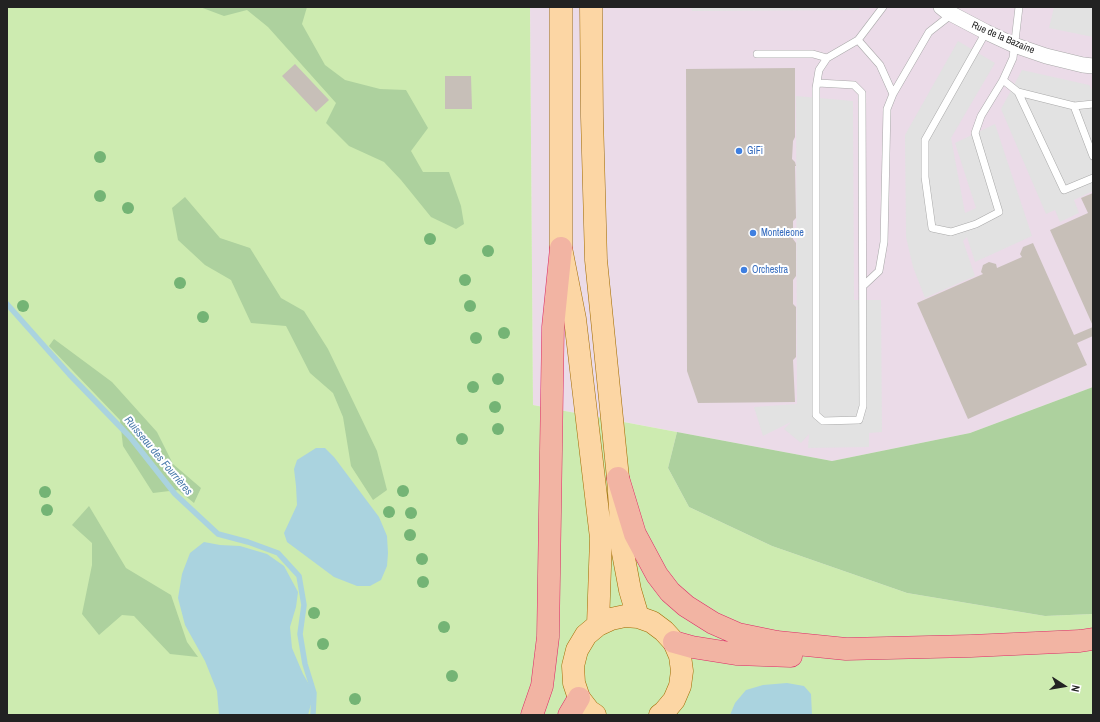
<!DOCTYPE html>
<html>
<head>
<meta charset="utf-8">
<style>
  body { margin:0 }
  #map { position:relative; width:1100px; height:722px; overflow:hidden; background:#f2efe9; font-family:"Archivo Narrow",sans-serif }
  canvas { display:block }
  .frame { position:absolute; inset:0; border:8px solid #222; pointer-events:none }
  .north { position:absolute; left:1044px; top:666px; width:40px; height:40px; -webkit-text-stroke:3px #fff; paint-order:stroke; rotate:102deg; font-size:11px; font-weight:700; line-height:16px; text-align:center; color:#222 }
  .north::after { content:''; display:block; margin:auto; width:14px; height:18px; background:#222; clip-path:polygon(50% 0,100% 100%,50% 72%,0 100%) }
</style>
</head>
<body>
<div id="map">
<canvas width="1100" height="722"></canvas>
<div class="frame"></div>
<div class="north">N</div>
</div>
<script>
const ctx = document.querySelector('canvas').getContext('2d');
ctx.lineJoin = 'round';
function paint(path, color) {
  ctx.fillStyle = color;
  ctx.fill(path, 'evenodd');
}
function poly(rows) {
  const path = new Path2D();
  for (const r of rows) {
    path.moveTo(r[0], r[1]);
    for (let i = 2; i < r.length; i += 2) path.lineTo(r[i], r[i + 1]);
  }
  return path;
}
function strokePath(path, color, width, dash) {
  ctx.strokeStyle = color;
  ctx.lineWidth = width;
  ctx.lineCap = dash ? 'butt' : 'round';
  ctx.setLineDash(dash || []);
  ctx.stroke(path);
}
function drawText(font, color, halo, rows, align = 'center') {
  ctx.font = font + ' "Archivo Narrow",sans-serif';
  ctx.lineWidth = 4;
  ctx.setLineDash([]);
  ctx.textBaseline = 'middle';
  ctx.strokeStyle = halo;
  ctx.fillStyle = color;
  for (const [text, x, y, turn = 0] of rows) {
    ctx.save();
    ctx.translate(x, y);
    ctx.rotate((+turn || 0) * Math.PI / 180);
    ctx.textAlign = isNaN(turn) ? turn : align;
    if (halo) ctx.strokeText(text, 0, 0);
    ctx.fillText(text, 0, 0);
    ctx.restore();
  }
}
paint(poly([
  [530,7,1093,7,1093,387,970,433,832,461,533,405]
]), '#ebdbe8');
paint(poly([
  [7,7,530,7,533,405,677,432,668,468,689,507,772,546,907,593,1045,616,1093,614,1093,715,7,715]
]), '#cdebb0');
paint(poly([
  [200,7,307,7,302,24,325,65,345,80,380,89,406,90,428,128,411,151,423,172,449,172,461,206,464,224,456,229,431,217,401,180,384,162,349,146,326,123,336,103,268,27,247,10,224,16],
  [185,197,220,238,250,248,281,298,304,311,328,349,377,451,387,490,373,500,351,466,343,417,333,393,310,373,286,326,251,323,231,280,205,265,178,240,172,208],
  [54,339,112,382,157,432,173,464,201,488,194,503,178,490,153,493,123,446,120,420,49,346],
  [1093,387,1093,614,1045,616,907,593,772,546,689,507,668,468,677,432,832,461,970,433],
  [89,506,126,568,171,595,187,642,198,657,170,654,134,616,122,615,99,635,82,614,92,565,92,543,72,525]
]), '#add19e');
paint(poly([
  [691,7,859,7,859,10,692,11],
  [1054,7,1093,7,1093,37,1049,28],
  [958,41,995,63,951,138,965,213,976,208,955,143,995,124,1032,236,975,262,967,237,963,241,975,276,925,298,913,267,906,237,905,135],
  [1022,70,1089,85,1093,91,1093,191,1074,200,1079,213,1060,222,1055,210,1046,214,1001,109],
  [796,96,853,101,854,300,881,300,882,432,869,433,869,447,808,448,809,434,801,443,784,429,791,422,763,436,754,407,797,404]
]), '#e2e2e2');
paint(poly([
  [316,448,325,448,334,457,379,517,387,536,388,553,387,566,381,580,370,586,357,586,334,577,287,542,284,533,297,505,296,486,294,469,297,460],
  [204,542,220,545,240,546,267,554,284,566,298,592,296,607,290,627,292,648,303,674,314,693,308,715,219,715,217,691,205,661,185,625,178,598,182,574,190,553],
  [787,683,804,686,811,694,812,715,730,715,735,703,746,690,763,685]
]), '#aad3df');
strokePath(poly([
  [7,304,69,374,130,437,175,494,218,534,248,542,278,553,299,576,304,605,300,634,305,664,314,693,313,715]
]), '#aad3df', 5.5);
paint(poly([
  [295,64,329,100,316,112,282,76],
  [795,68,795,137,793,141,792,159,795,162,796,166,795,166,796,218,793,221,793,239,796,243,796,276,793,280,793,304,796,307,796,357,793,360,795,402,698,403,687,371,686,69],
  [445,76,471,76,472,109,445,109],
  [1093,193,1093,326,1050,230,1088,213,1081,198],
  [1033,243,1074,335,1093,327,1093,336,1077,343,1087,365,968,419,917,303,983,274,981,272,983,265,989,262,996,264,997,268,1022,257,1020,254,1023,247]
]), '#c7bfb8');
const service = poly([
  [986,32,925,140,925,177,932,228,951,232,976,224,999,212,975,133,981,116,1003,80,1013,58,1019,7],
  [858,40,880,65,893,94],
  [757,54,813,54,827,58],
  [1003,80,1018,92,1064,190,1093,178],
  [818,83,854,85,862,93,863,406,859,420,823,421,816,415,816,88,819,70,827,58,858,40,883,7],
  [1018,92,1074,106,1093,104],
  [1074,106,1093,156],
  [863,286,879,271,884,242,887,109,893,94,929,32,952,14]
]);
const minor = poly([
  [941,7,946,11,986,32,1014,45,1046,56,1083,65,1093,66]
]);
const primary = poly([
  [561,7,561,248,575,319,601,538,598,625],
  [591,7,592,117,596,260,618,478,623,553,630,590,638,617],
  [595,715,589,711,579,698,574,683,573,666,577,650,586,635,598,625,611,619,625,616,638,617,652,622,664,631,674,642,680,656,682,671,680,686,674,700,664,712,660,715]
]);
const trunk = poly([
  [618,478,635,534,657,575,670,592,686,606,713,623,738,634,777,642,846,649,971,646,1080,641,1093,639],
  [674,642,692,647,736,654,791,656],
  [532,715,542,686,548,637,553,327,561,248],
  [569,715,579,698]
]);
strokePath(service, '#a9a9a9', 8);
strokePath(minor, '#a9a9a9', 16);
strokePath(primary, '#a06b00', 23);
strokePath(trunk, '#dc2a67', 23);
strokePath(service, '#fff', 7);
strokePath(minor, '#fff', 15);
strokePath(primary, '#fcd6a4', 22);
strokePath(trunk, '#f2b4a3', 22);
ctx.fillStyle = '#74b475';
for (const [x, y] of [
  [100,157],
  [100,196],
  [128,208],
  [430,239],
  [488,251],
  [465,280],
  [180,283],
  [23,306],
  [470,306],
  [203,317],
  [504,333],
  [476,338],
  [498,379],
  [473,387],
  [495,407],
  [498,429],
  [462,439],
  [403,491],
  [45,492],
  [47,510],
  [389,512],
  [411,513],
  [410,535],
  [422,559],
  [423,582],
  [314,613],
  [444,627],
  [323,644],
  [452,676],
  [355,699]
]) {
  ctx.beginPath();
  ctx.arc(x, y, 6, 0, 2 * Math.PI);
  ctx.fill();
}
for (const [x, y, r, color] of [
  [739,151,4,"#3f7fe0"],
  [753,233,4,"#3f7fe0"],
  [744,270,4,"#3f7fe0"]
]) {
  const dot = new Path2D();
  dot.arc(x, y, r, 0, 2 * Math.PI);
  ctx.fillStyle = color;
  ctx.fill(dot);
  strokePath(dot, '#fff', 1.5);
}
drawText('10px', '#222', '#fff', [
  ["Rue de la Bazaine",1003,38,23]
]);
drawText('10px', '#366cbe', '#fff', [
  ["GiFi",747,151],
  ["Monteleone",761,233],
  ["Orchestra",752,270]
], 'left');
drawText('italic 11px', '#4a7aab', '#fff', [
  ["Ruisseau des Fourrières",158,456,50]
]);
</script>
</body>
</html>
